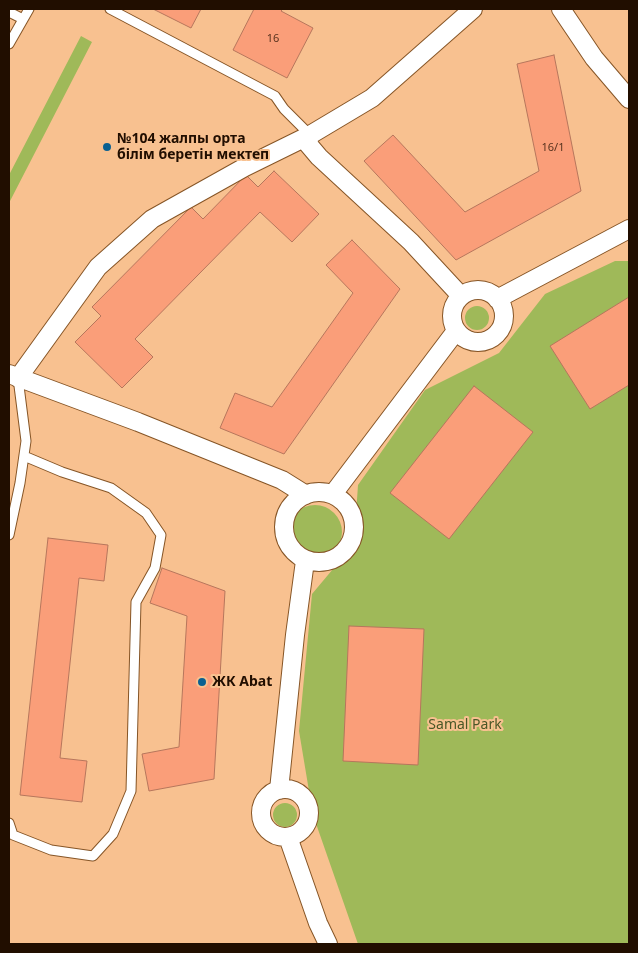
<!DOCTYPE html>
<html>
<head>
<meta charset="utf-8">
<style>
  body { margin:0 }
  #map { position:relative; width:638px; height:953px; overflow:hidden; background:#f8c190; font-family:"Noto Sans",sans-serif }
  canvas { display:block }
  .frame { position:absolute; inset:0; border:10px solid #210e00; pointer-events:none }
</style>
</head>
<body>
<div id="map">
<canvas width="638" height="953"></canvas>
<div class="frame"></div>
</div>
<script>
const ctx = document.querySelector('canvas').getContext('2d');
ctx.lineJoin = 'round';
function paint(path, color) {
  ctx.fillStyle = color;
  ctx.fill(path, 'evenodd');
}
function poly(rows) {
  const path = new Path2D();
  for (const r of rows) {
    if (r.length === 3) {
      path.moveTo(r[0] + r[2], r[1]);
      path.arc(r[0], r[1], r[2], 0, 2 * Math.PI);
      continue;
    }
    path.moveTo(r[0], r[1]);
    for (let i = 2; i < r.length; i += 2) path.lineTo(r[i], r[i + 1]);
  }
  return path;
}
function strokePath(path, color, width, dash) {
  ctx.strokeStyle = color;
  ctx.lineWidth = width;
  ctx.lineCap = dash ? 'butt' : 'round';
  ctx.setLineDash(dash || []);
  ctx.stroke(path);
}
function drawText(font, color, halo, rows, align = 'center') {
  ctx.font = font + ' "Noto Sans",sans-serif';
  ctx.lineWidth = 4;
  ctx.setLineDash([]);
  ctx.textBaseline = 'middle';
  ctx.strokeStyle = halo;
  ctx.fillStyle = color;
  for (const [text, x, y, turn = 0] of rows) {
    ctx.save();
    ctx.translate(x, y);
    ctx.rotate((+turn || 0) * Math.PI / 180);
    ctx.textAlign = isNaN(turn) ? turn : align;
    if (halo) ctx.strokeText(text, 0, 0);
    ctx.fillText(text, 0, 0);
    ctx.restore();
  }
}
paint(poly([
  [81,36,92,42,9,203,9,175],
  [615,261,629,261,629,944,358,944,313,815,299,731,312,594,354,544,358,485,425,390,499,353,545,294],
  [477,318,12],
  [315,532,27],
  [285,815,12]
]), '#9fb959');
const building = poly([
  [153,9,201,9,191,28,153,9],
  [254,9,283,9,281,11,313,28,287,78,233,50,254,9],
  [554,55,581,191,456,260,364,161,393,135,465,212,539,171,517,64,554,55],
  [274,171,319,214,292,242,260,212,135,339,153,357,122,388,75,342,101,316,92,307,191,207,203,219,246,175,258,187,274,171],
  [352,240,400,289,284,454,220,428,235,393,272,407,353,293,326,265,352,240],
  [629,297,629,385,590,409,550,346,629,297],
  [474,386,533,432,449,539,390,493,474,386],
  [48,538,108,545,104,581,79,578,60,758,87,761,82,802,20,795,48,538],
  [162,568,225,591,214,779,149,791,142,754,179,747,187,616,150,603,162,568],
  [349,626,424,629,418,765,343,761,349,626]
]);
paint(building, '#fa9e79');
strokePath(building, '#b6765c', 1);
const service = poly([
  [110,9,275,96,284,109,310,135],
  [9,12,23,19],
  [9,44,29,9],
  [9,535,20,483,26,441,18,378],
  [9,823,13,835,51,850,93,856,113,834,131,791,136,602,155,568,161,535,146,513,111,488,62,472,24,456]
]);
const minor = poly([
  [561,9,594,58,629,99],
  [310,135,308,144,319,157,411,242,461,296],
  [478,316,26],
  [497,299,629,229],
  [9,374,138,422,282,480,306,495],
  [18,378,98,267,152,219,245,167,310,135,372,98,473,9],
  [319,527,35],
  [333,494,456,331],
  [285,813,24],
  [279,790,295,635,305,561],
  [288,837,318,923,328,944]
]);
strokePath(service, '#865526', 11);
strokePath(minor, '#865526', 20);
strokePath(service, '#fff', 9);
strokePath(minor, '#fff', 18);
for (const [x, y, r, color] of [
  [107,147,5,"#0a6091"],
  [202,682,5,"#0a6091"]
]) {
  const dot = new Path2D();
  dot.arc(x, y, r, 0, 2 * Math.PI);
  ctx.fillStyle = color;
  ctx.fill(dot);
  strokePath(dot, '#f8c190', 2);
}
drawText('11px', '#57321e', null, [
  ["16",273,39],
  ["16/1",553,148]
]);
drawText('bold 14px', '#210e00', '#f8c190', [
  ["№104 жалпы орта",117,139],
  ["білім беретін мектеп",117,155],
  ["ЖК Abat",212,682]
], 'left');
drawText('14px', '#4a5727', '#f8c190', [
  ["Samal Park",465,725]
]);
</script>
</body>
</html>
